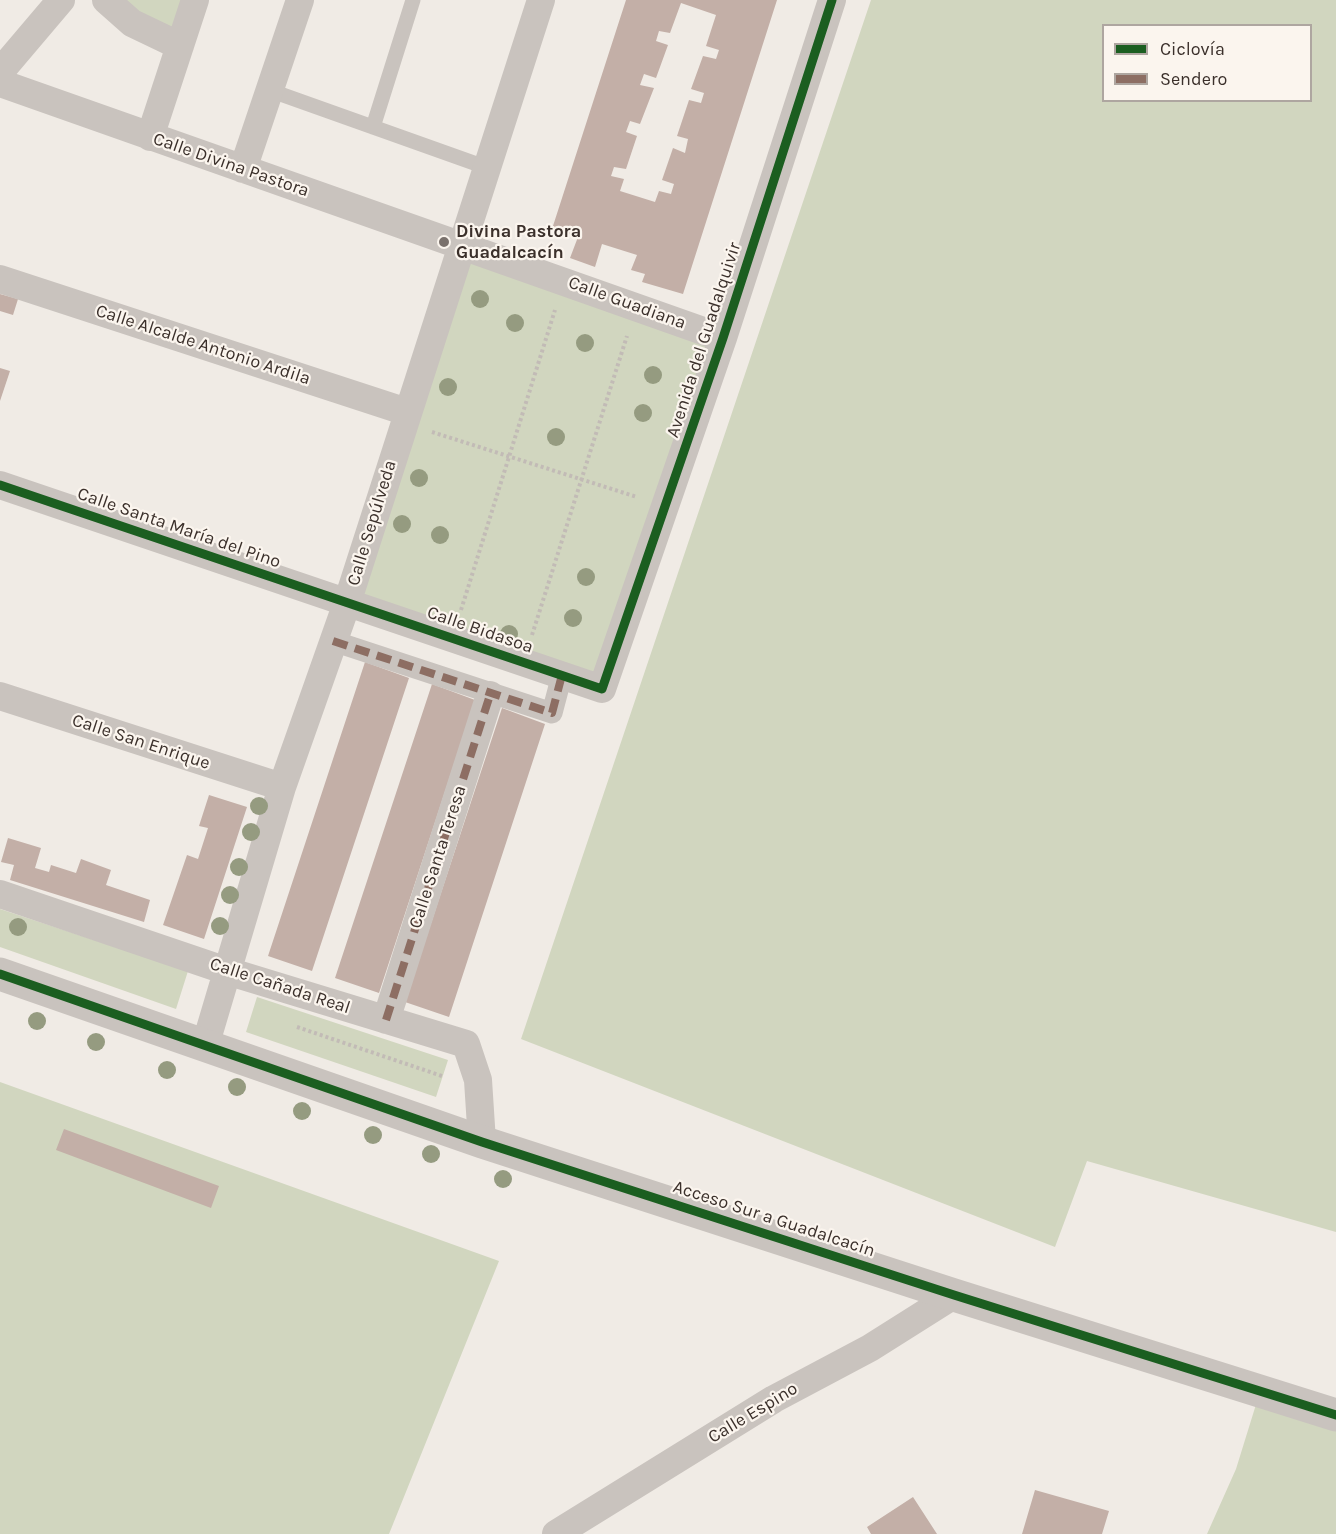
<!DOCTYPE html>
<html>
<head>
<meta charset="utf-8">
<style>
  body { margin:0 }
  #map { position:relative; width:1336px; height:1534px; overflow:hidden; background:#f0ebe5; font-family:Karla,sans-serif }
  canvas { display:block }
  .legend { position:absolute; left:1102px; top:24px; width:210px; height:78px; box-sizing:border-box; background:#fbf5ee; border:2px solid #aea6a0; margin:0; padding:8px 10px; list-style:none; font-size:18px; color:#3b302b }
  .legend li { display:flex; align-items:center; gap:12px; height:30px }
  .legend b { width:30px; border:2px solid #aea6a0 }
</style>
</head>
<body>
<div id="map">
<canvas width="1336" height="1534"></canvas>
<ul class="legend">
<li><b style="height:8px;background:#1b5e20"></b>Ciclovía</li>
<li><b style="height:8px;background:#8d6e63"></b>Sendero</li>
</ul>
</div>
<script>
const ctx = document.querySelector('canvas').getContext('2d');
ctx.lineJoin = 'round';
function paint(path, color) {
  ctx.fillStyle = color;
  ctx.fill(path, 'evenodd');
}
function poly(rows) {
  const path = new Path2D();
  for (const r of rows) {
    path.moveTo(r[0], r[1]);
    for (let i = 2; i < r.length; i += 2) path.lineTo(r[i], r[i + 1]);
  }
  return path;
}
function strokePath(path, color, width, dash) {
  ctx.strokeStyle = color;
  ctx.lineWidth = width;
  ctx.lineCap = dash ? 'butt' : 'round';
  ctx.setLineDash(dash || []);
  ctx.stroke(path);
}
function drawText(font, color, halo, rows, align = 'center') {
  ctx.font = font + ' Karla,sans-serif';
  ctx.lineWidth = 4.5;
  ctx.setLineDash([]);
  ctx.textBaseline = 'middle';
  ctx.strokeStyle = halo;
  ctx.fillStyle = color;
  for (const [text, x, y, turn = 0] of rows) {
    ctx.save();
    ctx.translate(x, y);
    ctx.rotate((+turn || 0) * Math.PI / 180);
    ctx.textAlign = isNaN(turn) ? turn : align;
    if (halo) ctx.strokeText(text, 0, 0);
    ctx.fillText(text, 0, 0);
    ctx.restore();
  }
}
paint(poly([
  [106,0,195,0,180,46],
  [871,0,1336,0,1336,1232,1087,1161,1055,1247,521,1039],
  [1104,26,1310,26,1310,100,1104,100],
  [463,245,723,338,602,689,347,603],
  [0,909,188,971,176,1009,0,947],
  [257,997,448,1060,436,1097,246,1032],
  [0,1082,499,1261,389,1534,0,1534],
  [1258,1398,1336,1417,1336,1534,1207,1534,1236,1469]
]), '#d1d6bf');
paint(poly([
  [626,0,777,0,683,294,642,282,645,274,631,270,637,255,602,244,595,267,570,258,578,237,552,229],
  [681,3,716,15,706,46,719,50,716,59,703,56,691,89,704,93,701,103,689,100,677,136,688,139,685,153,673,148,662,180,674,184,671,194,659,191,655,202,620,191,624,179,611,176,614,167,626,169,637,136,626,132,630,121,640,124,654,88,640,85,644,74,656,78,668,45,656,41,659,31,670,33],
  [0,294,18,299,13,315,0,311],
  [0,368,10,371,0,401],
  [365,662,409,678,312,971,268,956],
  [432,684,475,700,379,993,335,978],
  [502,708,545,724,449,1017,405,1002],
  [209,795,247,807,204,939,163,925,187,855,198,859,208,828,199,826],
  [8,838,41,848,35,868,49,872,51,865,76,873,81,859,111,870,106,885,150,900,144,922,10,880,14,865,1,862],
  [64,1129,219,1186,211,1208,56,1150],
  [1035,1490,1109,1511,1102,1534,1022,1534],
  [913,1497,937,1534,871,1534,867,1527]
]), '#c3afa7');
strokePath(poly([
  [432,432,637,497],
  [461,610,555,310],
  [532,635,627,336],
  [297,1027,442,1076]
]), '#c2bbb6', 4, [3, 3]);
strokePath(poly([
  [269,90,488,168],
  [373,127,413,0]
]), '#c9c3be', 15);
strokePath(poly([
  [333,641,552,713,562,675]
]), '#c9c3be', 21);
strokePath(poly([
  [106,0,132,23,180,46],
  [0,72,61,0],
  [0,83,723,338],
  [150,137,195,0],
  [243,169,300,0],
  [0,279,407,412],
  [0,485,602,689,723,338,832,0],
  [0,696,282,787],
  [0,894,227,971,466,1044,478,1080,482,1142],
  [386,1020,490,695],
  [205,1046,282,787,347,603,541,0],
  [556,1534,774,1399,870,1348,954,1295]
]), '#c9c3be', 28);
strokePath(poly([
  [0,974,482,1142,954,1295,1336,1415]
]), '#c9c3be', 33);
strokePath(poly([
  [333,641,552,713,562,675],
  [386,1020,490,695]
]), '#8d6e63', 8, [15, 8]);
strokePath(poly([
  [0,485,602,689,723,338,832,0],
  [0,974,482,1142,954,1295,1336,1415]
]), '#1b5e20', 9);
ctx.fillStyle = '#959b80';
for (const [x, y] of [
  [480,299],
  [515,323],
  [585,343],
  [653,375],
  [448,387],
  [643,413],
  [556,437],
  [419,478],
  [402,524],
  [440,535],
  [586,577],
  [573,618],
  [509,634],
  [259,806],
  [251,832],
  [239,867],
  [230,895],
  [220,926],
  [18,927],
  [37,1021],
  [96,1042],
  [167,1070],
  [237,1087],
  [302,1111],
  [373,1135],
  [431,1154],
  [503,1179]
]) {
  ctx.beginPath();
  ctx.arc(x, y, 9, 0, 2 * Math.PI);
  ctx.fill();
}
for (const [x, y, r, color] of [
  [444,242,6,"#7a716c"]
]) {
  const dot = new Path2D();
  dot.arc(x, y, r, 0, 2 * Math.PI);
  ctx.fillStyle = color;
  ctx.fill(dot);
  strokePath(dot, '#fbf5ee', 2);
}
drawText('18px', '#3b302b', '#fbf5ee', [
  ["Calle Divina Pastora",231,165,19],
  ["Calle Guadiana",627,303,20],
  ["Avenida del Guadalquivir",704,340,-72],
  ["Calle Alcalde Antonio Ardila",203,345,18],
  ["Calle Sepúlveda",372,523,-73],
  ["Calle Santa María del Pino",179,528,19],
  ["Calle Bidasoa",480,630,19],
  ["Calle San Enrique",141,742,18],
  ["Calle Santa Teresa",438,857,-72],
  ["Calle Cañada Real",280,986,18],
  ["Acceso Sur a Guadalcacín",774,1219,18],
  ["Calle Espino",753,1413,-31]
]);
drawText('bold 18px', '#3b302b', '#fbf5ee', [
  ["Divina Pastora",456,232],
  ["Guadalcacín",456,253]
], 'left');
</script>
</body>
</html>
